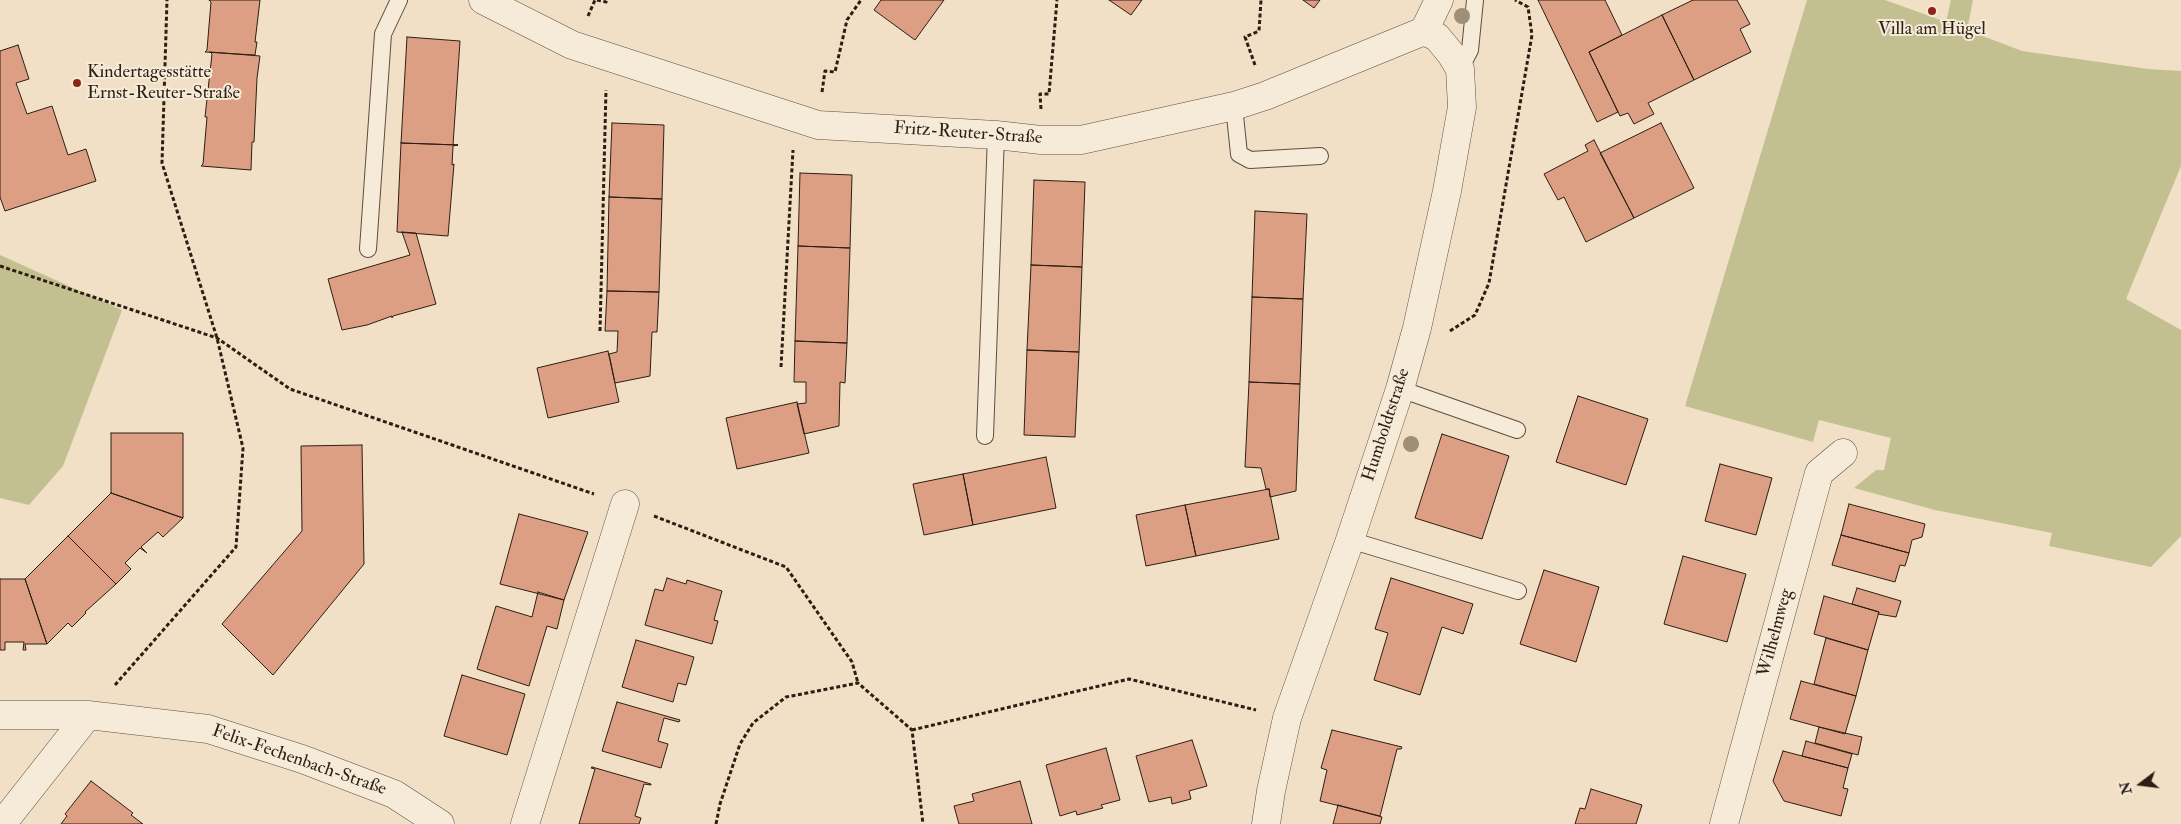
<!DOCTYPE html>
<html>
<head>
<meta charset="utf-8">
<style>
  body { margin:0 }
  #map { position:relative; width:2181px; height:824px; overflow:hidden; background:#f1e0c5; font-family:"IM FELL Double Pica",serif }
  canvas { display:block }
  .north { position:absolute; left:2116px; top:759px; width:50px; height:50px; -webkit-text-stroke:4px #f6ebd9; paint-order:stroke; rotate:255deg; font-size:14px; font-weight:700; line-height:20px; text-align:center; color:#2d1e13 }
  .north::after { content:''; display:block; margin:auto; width:18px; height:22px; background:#2d1e13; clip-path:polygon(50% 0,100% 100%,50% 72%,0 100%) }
</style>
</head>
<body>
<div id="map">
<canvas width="2181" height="824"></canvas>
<div class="north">N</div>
</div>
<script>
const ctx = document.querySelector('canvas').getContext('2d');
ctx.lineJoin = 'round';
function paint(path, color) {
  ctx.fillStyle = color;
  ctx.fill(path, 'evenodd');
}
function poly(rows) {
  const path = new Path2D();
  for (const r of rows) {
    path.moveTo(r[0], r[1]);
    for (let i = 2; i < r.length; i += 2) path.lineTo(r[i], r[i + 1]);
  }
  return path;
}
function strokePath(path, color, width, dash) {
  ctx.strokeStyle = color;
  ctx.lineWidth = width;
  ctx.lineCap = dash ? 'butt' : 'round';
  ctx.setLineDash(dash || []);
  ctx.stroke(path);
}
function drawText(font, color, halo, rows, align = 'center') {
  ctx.font = font + ' "IM FELL Double Pica",serif';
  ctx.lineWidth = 4;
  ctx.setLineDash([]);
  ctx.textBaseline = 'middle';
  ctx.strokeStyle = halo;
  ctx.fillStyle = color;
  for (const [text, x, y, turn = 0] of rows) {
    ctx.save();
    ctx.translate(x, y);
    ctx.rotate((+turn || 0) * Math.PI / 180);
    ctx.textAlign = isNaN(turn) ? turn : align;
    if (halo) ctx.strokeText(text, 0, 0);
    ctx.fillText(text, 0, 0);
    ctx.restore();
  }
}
paint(poly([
  [1807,0,1885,0,1946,22,1951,0,1973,0,1967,30,2022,51,2148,69,2181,71,2181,166,2126,299,2181,330,2181,536,2151,567,2049,546,2052,533,1935,510,1854,488,1876,470,1884,470,1891,438,1819,420,1813,442,1685,406],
  [0,255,122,310,63,466,29,505,0,498]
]), '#c2c090');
const building = poly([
  [209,0,260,0,255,42,257,42,255,55,205,52,207,50,211,2,209,0],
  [881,0,944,0,915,40,874,10,881,0],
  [1109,0,1142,0,1131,15,1109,0],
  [1303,0,1320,0,1314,8,1303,0],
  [1538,0,1605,0,1622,35,1589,52,1618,112,1597,122,1538,0],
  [1693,0,1737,0,1750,24,1740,29,1751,52,1694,80,1662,15,1693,0],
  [1662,15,1694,80,1648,103,1654,114,1634,124,1628,113,1620,116,1589,52,1662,15],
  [407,37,460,41,453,145,458,145,401,143,407,37],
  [18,45,29,79,16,83,27,114,52,106,68,155,86,149,96,181,5,211,0,197,0,51,18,45],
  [210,52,260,56,257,78,254,142,252,142,251,170,201,166,203,164,207,117,205,117,212,54,210,52],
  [612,123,664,125,662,199,609,197,612,123],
  [1661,123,1694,188,1634,218,1600,153,1661,123],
  [1594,140,1634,218,1586,242,1564,197,1558,200,1544,174,1588,151,1585,145,1594,140],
  [401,143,458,145,453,146,452,165,454,164,448,236,397,232,401,143],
  [800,173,852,175,850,248,798,246,800,173],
  [1034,180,1085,182,1082,267,1031,265,1034,180],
  [609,197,662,199,659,292,607,291,609,197],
  [1255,211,1307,214,1303,299,1252,297,1255,211],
  [402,232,416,233,436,304,393,316,392,318,392,316,367,325,342,330,328,279,410,255,402,232],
  [798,246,850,248,847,343,795,341,798,246],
  [1031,265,1082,267,1079,352,1027,350,1031,265],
  [607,291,659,292,657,332,652,332,650,376,615,383,609,354,617,352,618,331,605,331,607,291],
  [1252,297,1303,299,1300,384,1249,382,1252,297],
  [795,341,847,343,845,383,840,382,839,426,804,434,797,404,806,403,806,382,794,382,795,341],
  [1027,350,1079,352,1075,437,1024,435,1027,350],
  [608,351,619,402,548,418,537,368,608,351],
  [1249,382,1300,384,1296,491,1270,497,1269,489,1266,489,1261,468,1245,467,1249,382],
  [1578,396,1648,419,1626,485,1556,462,1578,396],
  [797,402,809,453,737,469,726,418,797,402],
  [111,433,183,433,183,518,111,493,111,433],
  [1442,434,1509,456,1482,539,1415,518,1442,434],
  [362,445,364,564,273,675,222,624,302,531,301,446,362,445],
  [1046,457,1056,508,973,525,963,474,1046,457],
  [1720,464,1772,478,1756,535,1705,521,1720,464],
  [963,474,973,525,924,535,913,484,963,474],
  [1269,489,1279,539,1196,556,1185,505,1269,489],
  [111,493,183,518,163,537,158,532,141,547,147,553,140,548,125,563,131,569,116,584,68,536,111,493],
  [1849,504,1925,524,1922,537,1912,540,1909,553,1841,535,1849,504],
  [1185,505,1196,556,1146,566,1136,515,1185,505],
  [519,514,588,532,564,600,500,584,519,514],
  [1841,535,1909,553,1905,566,1900,565,1895,582,1832,565,1841,535],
  [68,536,116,584,85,612,86,613,72,627,68,623,47,644,25,579,68,536],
  [1683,556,1746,574,1727,642,1664,624,1683,556],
  [1544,570,1599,587,1576,662,1520,644,1544,570],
  [667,578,686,584,687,580,722,591,714,620,718,621,712,644,645,625,655,589,663,591,667,578],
  [1391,578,1473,604,1463,634,1442,627,1420,695,1374,680,1388,633,1375,629,1391,578],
  [0,579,25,579,47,644,25,644,26,650,23,650,24,642,5,642,5,650,0,650,0,579],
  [1857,588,1901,601,1896,617,1878,614,1879,612,1852,604,1857,588],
  [538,592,564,600,557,629,547,626,529,686,477,669,496,606,532,617,538,592],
  [1824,596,1879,612,1868,650,1814,634,1824,596],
  [1826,638,1868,650,1856,696,1814,684,1826,638],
  [636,640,694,657,686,685,678,683,673,702,622,687,636,640],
  [462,675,525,694,507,755,444,736,462,675],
  [1801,681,1856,696,1845,734,1790,719,1801,681],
  [617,702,680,720,679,722,664,718,658,741,668,744,661,768,602,751,617,702],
  [1819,727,1862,737,1858,755,1815,743,1819,727],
  [1332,730,1402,747,1401,749,1397,749,1380,816,1320,801,1327,770,1321,768,1332,730],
  [1192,740,1207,786,1189,791,1191,799,1172,804,1171,797,1149,802,1136,756,1192,740],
  [1806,741,1852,754,1848,768,1802,756,1806,741],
  [1106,748,1120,800,1101,805,1103,808,1077,815,1076,811,1060,816,1046,765,1106,748],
  [1783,751,1848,768,1843,788,1848,789,1841,816,1784,801,1773,781,1783,751],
  [592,767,651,784,651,785,644,784,635,816,641,818,639,824,579,824,595,769,591,768,592,767],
  [91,781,133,813,131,815,143,824,61,824,67,816,65,814,91,781],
  [1020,781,1032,824,959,824,954,806,974,801,972,794,1020,781],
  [1591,789,1642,805,1636,824,1575,824,1580,808,1585,809,1591,789],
  [1338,805,1382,817,1380,824,1333,824,1338,805]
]);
paint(building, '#dd9f83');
strokePath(building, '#2d1e13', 1);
const lane = poly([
  [1460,69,1470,50,1475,0],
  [1234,106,1239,154,1250,160,1320,156],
  [368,249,383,34,399,0],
  [1400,389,1517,430],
  [985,436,996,135],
  [1350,540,1518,591]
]);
const street = poly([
  [483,0,572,45,818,125,996,135,1041,140,1081,140,1234,106,1265,96,1424,31,1439,0],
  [0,715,88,715,208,729,302,759,394,794,440,824],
  [2,824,88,715],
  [525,824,625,504],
  [1266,824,1271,791,1287,718,1350,540,1400,389,1417,328,1447,191,1462,107,1460,69,1451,54,1437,37,1424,31],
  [1724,824,1819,473,1843,453]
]);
strokePath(lane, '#5e4e40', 18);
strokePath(street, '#5e4e40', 29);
strokePath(poly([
  [597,0,606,2,607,0],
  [588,16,595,0],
  [1255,65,1245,37,1259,31,1261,0],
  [822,92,825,71,835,72,847,20,861,0],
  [1041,109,1040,94,1049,94,1057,0],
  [0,266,217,338,290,389,594,494],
  [600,331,606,90],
  [1450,331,1475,315,1489,283,1532,35,1528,7,1515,0],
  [781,367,793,150],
  [654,516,786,567,852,662,858,683],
  [115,685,236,547,243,448,217,338,162,163,167,0],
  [912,730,1129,679,1256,710],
  [716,824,720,804,740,744,753,723,786,697,858,683,912,730,923,824]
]), '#2d1e13', 3, [4, 2.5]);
strokePath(lane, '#f6ebd9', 16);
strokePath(street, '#f6ebd9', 28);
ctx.fillStyle = '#9e9077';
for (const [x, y] of [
  [1462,16],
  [1411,444]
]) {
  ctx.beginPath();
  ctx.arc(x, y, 8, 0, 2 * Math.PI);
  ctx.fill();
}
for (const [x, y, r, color] of [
  [1932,11,5,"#8f2418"],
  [77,83,5,"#8f2418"]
]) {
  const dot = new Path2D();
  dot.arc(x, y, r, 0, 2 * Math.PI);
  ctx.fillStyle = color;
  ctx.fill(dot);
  strokePath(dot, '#f6ebd9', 2);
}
drawText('18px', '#2d1e13', '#f6ebd9', [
  ["Villa am Hügel",1932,30],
  ["Kindertagesstätte",87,73,"left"],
  ["Ernst-Reuter-Straße",87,94,"left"]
]);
drawText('18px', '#2d1e13', '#f6ebd9', [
  ["Fritz-Reuter-Straße",968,134,4],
  ["Humboldtstraße",1387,425,-72],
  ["Wilhelmweg",1776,633,-75],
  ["Felix-Fechenbach-Straße",299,761,19]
]);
</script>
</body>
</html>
